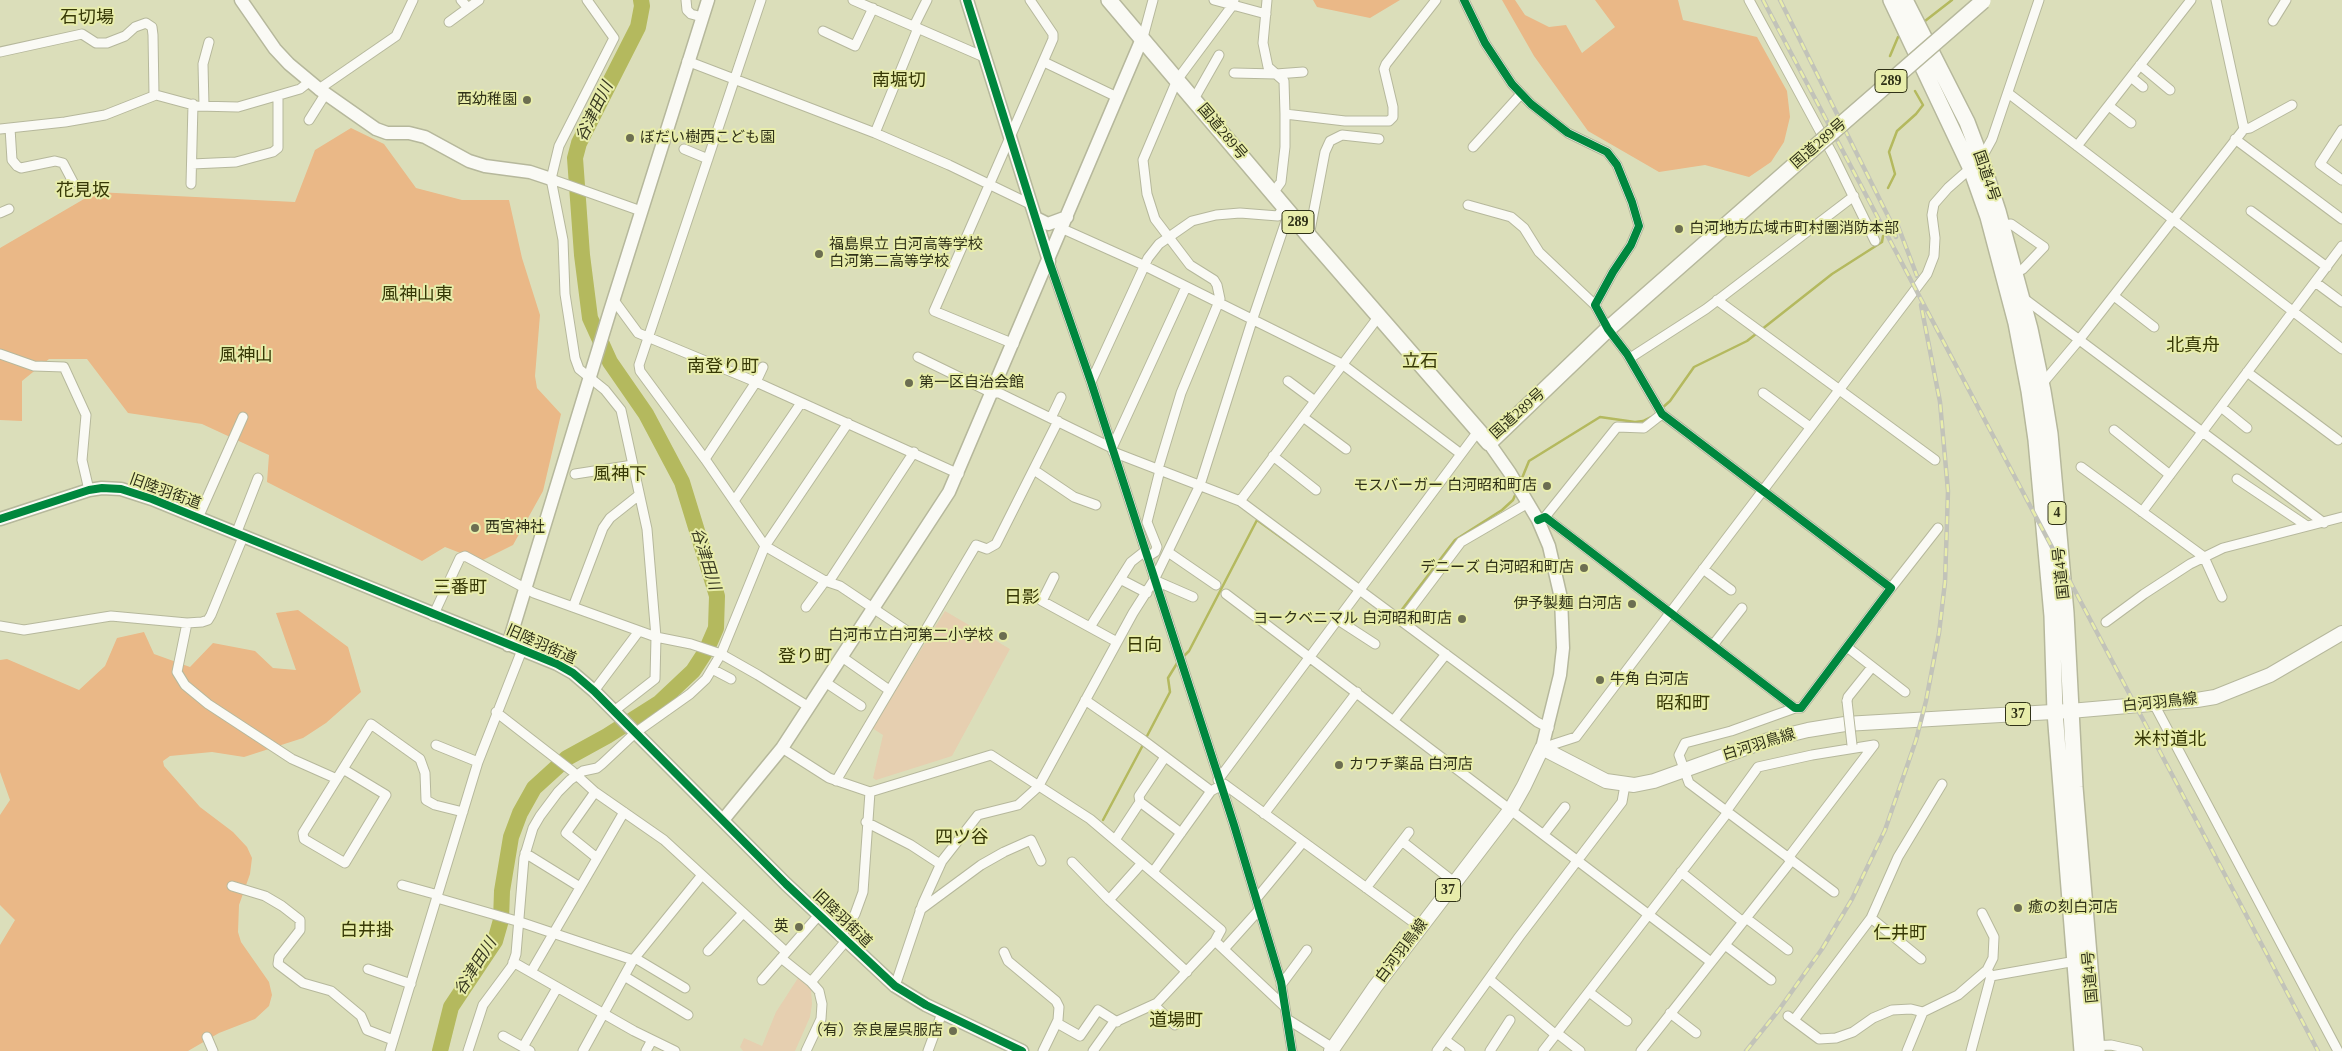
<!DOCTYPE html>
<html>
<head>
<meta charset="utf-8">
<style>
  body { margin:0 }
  canvas { display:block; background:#dbdeba }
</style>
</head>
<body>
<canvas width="2342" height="1051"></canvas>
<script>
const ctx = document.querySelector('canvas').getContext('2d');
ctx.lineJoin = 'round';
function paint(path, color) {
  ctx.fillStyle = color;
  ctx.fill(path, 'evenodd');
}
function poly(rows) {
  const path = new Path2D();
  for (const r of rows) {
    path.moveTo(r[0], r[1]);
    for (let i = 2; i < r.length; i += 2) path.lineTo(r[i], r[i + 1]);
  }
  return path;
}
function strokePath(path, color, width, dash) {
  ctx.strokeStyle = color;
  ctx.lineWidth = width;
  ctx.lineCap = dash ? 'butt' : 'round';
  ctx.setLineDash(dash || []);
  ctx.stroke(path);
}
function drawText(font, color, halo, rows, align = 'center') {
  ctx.font = font + ' "Times New Roman","Noto Sans JP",serif';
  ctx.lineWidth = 4;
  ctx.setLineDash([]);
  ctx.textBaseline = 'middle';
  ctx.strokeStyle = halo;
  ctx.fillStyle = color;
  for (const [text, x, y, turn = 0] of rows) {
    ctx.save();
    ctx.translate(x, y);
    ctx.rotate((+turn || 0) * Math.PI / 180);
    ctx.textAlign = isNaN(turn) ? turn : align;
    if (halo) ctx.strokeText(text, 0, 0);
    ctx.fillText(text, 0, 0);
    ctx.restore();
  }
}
paint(poly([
  [945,611,1010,649,952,756,876,780,873,778,883,735,872,728],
  [798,978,811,989,812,1004,810,1017,795,1051,743,1051,740,1047,744,1038,762,1046,776,1012]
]), '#e6cfb0');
paint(poly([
  [1313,0,1400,0,1370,18,1317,7],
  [1502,0,1515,0,1525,15,1549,27,1566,25,1582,53,1615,27,1595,0,1678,0,1683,20,1757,37,1787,91,1790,117,1784,142,1771,162,1749,177,1705,165,1659,172,1588,131,1534,56],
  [351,128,384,144,416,188,462,200,509,200,522,258,540,315,535,376,537,388,561,414,543,491,513,545,481,561,445,547,422,561,267,482,269,455,202,424,128,413,87,359,49,359,22,381,22,421,0,420,0,248,96,192,295,202,315,150],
  [298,610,348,647,361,692,326,723,303,738,244,757,212,752,170,756,163,761,164,766,200,807,233,832,247,847,252,858,250,874,239,905,238,932,241,942,269,982,272,995,269,1006,255,1019,219,1033,188,1051,0,1051,0,945,15,920,0,905,0,815,10,800,0,772,0,660,7,659,79,690,105,666,117,638,144,632,154,654,190,667,213,643,255,651,273,668,296,670,276,613]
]), '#eab887');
strokePath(poly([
  [1925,21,1952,0],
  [1890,56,1898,37],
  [1888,188,1895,174,1889,152,1897,131,1916,114,1923,105,1915,91],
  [1661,409,1670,401,1694,367,1747,341,1832,274,1882,242,1883,236],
  [1520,483,1529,461,1600,417,1635,422,1643,421,1651,417],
  [1397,616,1455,540,1502,510,1513,500,1516,493],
  [1183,657,1189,651,1257,520,1311,559],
  [1146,738,1170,692,1168,678,1179,660],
  [1103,820,1144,743]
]), '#b4b95e', 2.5);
strokePath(poly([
  [440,1051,451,1007,495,941,501,920,502,891,511,837,520,813,534,788,567,758,607,736,659,703,693,671,706,651,716,628,717,596,682,482,646,414,610,362,590,318,582,255,575,158,579,143,638,27,642,6,641,0]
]), '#b4b95e', 16);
const street = poly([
  [461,0,468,8],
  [587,0,614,38,559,146,551,179,563,240,565,294,575,358,579,369,605,390,621,410,647,529,656,637,655,679,614,711],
  [686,0,687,10,691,14,702,17],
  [761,0,639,365,640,371,705,459,765,546,825,581,830,580,914,452],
  [853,0,984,57],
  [1214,0,1266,14],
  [1267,0,1263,43,1268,67,1284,81,1285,114,1285,147,1281,182,1273,193],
  [1464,0,1485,43,1512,84,1531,104,1568,133,1607,152,1617,165,1632,202,1639,226,1631,245,1613,272,1595,305,1608,329,1627,354,1662,414,1891,588,1801,708,1795,708,1545,517,1538,520],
  [1749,0,1834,157,1875,241],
  [2273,21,2286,0],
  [449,22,479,0],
  [914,26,927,0],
  [823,31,855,46,873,8],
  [1142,41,1153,0],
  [0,52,82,34,96,43,107,43,125,36,135,27,146,23,152,27,153,35,154,95],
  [687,61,875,133,949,165,1032,205],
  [1044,62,1117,97],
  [2140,65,2170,90],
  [1234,73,1276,74,1303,72],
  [2131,77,2143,87],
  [319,89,396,36,413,0],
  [2008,93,2342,349],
  [1194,99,1219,55],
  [204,106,203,64,209,42],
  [2109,106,2131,123],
  [1285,114,1345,121,1389,121,1393,117,1393,107,1384,69,1386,64,1436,0],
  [309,120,326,93],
  [10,128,12,160,17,166,21,168,55,161,63,163,73,182],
  [0,129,65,122,105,115,156,95,197,106,238,107,300,89,309,82],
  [2244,129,2250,128,2292,105],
  [2342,130,2320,164,2342,180],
  [875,133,918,28],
  [2235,139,2342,219],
  [2077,146,2191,0],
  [1473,147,1521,94],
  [684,149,708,159],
  [192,164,236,162,273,152,278,148,278,96],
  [551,179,641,211],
  [191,184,193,104],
  [1468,205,1511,217,1524,228,1539,252,1595,305],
  [2251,211,2327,267],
  [0,213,9,209],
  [2002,225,2011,224,2044,247,2023,269,2015,273],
  [1063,229,1141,264,1342,364,1461,454],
  [1309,236,1325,152,1330,141,1342,135,1379,139],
  [1049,261,1091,382,1234,825,1281,982,1292,1051],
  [2315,282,2342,302],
  [2114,296,2154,327],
  [613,299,638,333,756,382,959,474],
  [1717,300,1935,460],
  [2022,300,2026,300,2324,523],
  [1014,344,934,311,1053,39,1053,34,1030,0],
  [0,354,34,366,64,367,86,415,82,460,89,490],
  [918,357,992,393,999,393,1112,448],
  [1630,358,1706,309,1854,196],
  [2247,372,2338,440],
  [1288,381,1315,401],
  [1091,382,1148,258,1159,244,1192,221,1216,215,1240,213,1278,216,1284,206],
  [2042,384,2079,340,2244,129,2216,0],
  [1763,393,1810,427],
  [2221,407,2247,428],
  [1303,417,1346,449],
  [1051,418,1061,397],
  [2114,430,2170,475],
  [1112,448,1186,287],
  [1113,452,1240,501,1537,722,1549,728],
  [1273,456,1316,490],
  [705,459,756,382,763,367],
  [2081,467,2204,557,2222,597],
  [1158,469,1181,393,1220,299,1217,285,1214,280,1190,265,1155,219,1147,194,1143,160,1177,80,1232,6,1234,0],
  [1034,470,1074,497,1096,505],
  [575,474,633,465],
  [2237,479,2307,526],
  [734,501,801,403],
  [1240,501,1379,316],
  [2142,512,2342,246],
  [1545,517,1617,427,1644,428,1662,414],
  [198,518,243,417],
  [236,534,258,478],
  [1168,552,1216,585],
  [1147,557,1155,552,1157,547,1147,522,1160,470],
  [1703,569,1731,590],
  [1054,577,1042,601,1117,642],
  [1120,579,1147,593],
  [1154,580,1193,597],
  [1891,588,1938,528],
  [1226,594,1711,962],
  [573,607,603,528,610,518,639,495],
  [806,607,825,581,840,586,919,639],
  [433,616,460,558,465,556,534,593,656,637,691,644,721,654,758,675,809,707],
  [1338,620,1375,644],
  [1402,620,1461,542,1528,503],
  [2106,622,2144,594,2190,564,2223,548,2342,517],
  [187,623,177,672,185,685,208,704,292,759,337,779],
  [0,626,24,630,111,616,187,623,202,622,208,620,211,615,243,537],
  [1090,627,1131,562,1145,551],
  [1713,645,1742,608],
  [1847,647,1905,692],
  [842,657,889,690],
  [712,669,731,679],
  [825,682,861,706],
  [594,691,639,631],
  [1085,700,1143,740,1211,791],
  [1847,701,1848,697,1872,667],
  [2154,704,2338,1051],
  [1795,708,1731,731,1685,743,1679,755,1689,783,1834,892],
  [496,712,572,771,595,792,664,840,786,952],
  [1394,720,1446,654],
  [436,745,478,762],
  [782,748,829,778,870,792,991,755,1090,819,1221,930,1215,941,1157,1003,1113,1023,1093,1051],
  [1542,748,1576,737,1927,274,1934,256,1935,238,1932,215,1934,204,1948,188,1981,159,1992,139,2039,0],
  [1165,757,1139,796,1140,802,1181,833],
  [343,769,386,795,345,863,304,839,303,833,371,724,420,759,425,773,426,800,435,805,463,812],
  [1218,780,1479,430],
  [836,781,976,545,987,549,996,544,1058,421],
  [595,792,566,833,597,858],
  [1727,810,1758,767,1812,755,1874,745],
  [1264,814,1357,692],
  [866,822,911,845,940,864],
  [1544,834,1565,807],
  [1115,840,1140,802],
  [1403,842,1454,882],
  [525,853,580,887],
  [1788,858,1874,745],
  [1072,862,1109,900,1187,972],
  [1153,872,1211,791,1224,784,1420,927],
  [1681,872,1743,922],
  [402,885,438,895],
  [232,886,265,896,282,906,300,920,300,930,279,957,278,964,303,983,331,991,361,1016,367,1030,393,1040],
  [1366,888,1409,832],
  [437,898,520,922,633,960],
  [1256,899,1303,842],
  [1109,900,1142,863],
  [920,910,981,865,1004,852,1031,840,1041,861],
  [1746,918,1788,950],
  [1871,918,1921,959],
  [840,937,855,914,863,892,870,792],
  [1215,941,1284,1006],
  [1725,945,1771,980],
  [1224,949,1259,910],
  [708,951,743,913],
  [1004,952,1008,961,1056,1001,1059,1007,1058,1020,1043,1051],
  [635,958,685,988],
  [781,958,811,982,819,991,822,1004,821,1019,806,1051],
  [513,962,634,1031,675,1051],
  [368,969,411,984],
  [1987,970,1991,976,2076,961],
  [531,972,624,812],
  [624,976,688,1015],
  [1489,979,1556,1035],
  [762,980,819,915],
  [811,982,845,942],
  [1281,985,1307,950],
  [895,986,923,903,942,861,978,815,1018,805,1038,787,1133,613,1154,580,1200,485,1252,321,1289,212],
  [1589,992,1627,1021],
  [1154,1005,1175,1025],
  [1670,1013,1696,1033],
  [1788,1016,1819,1039,1836,1038,1853,1032,1873,1018,1892,1010,1911,1009,1923,1012,1958,995,1987,970,1993,958,1994,937,1982,913],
  [1287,1019,1333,1048],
  [1794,1020,1871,918,1898,857,1942,784],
  [1057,1023,1080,1036,1098,1010,1117,1022],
  [1557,1033,1580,1051],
  [503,1036,530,1051],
  [207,1037,213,1051],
  [1445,1040,1460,1051],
  [2092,1046,2111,1045,2138,1051],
  [523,1047,557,988],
  [390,1051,478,762,522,650],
  [468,1051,483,1005,512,966,516,954,524,858,533,828,540,816,558,792,570,780,583,771,597,768,602,764,635,733,690,694,706,679,721,654,765,546,848,423],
  [583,1051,633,960,702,875],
  [646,1051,652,1040],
  [928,1051,942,1013],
  [1437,1051,1519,937,1622,802,1625,785],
  [1490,1051,1510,1020],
  [1543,1051,1728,812],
  [1641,1051,1792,860],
  [1907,1051,1923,1012],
  [1971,1051,1991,976]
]);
const secondary = poly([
  [241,0,275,49,289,64,319,89,376,129,387,133,409,133,425,137,469,161,485,166,530,172,551,179],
  [967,0,1049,261],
  [1036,218,1048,224,1067,217],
  [1489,443,1510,473,1538,520,1549,546,1561,598,1563,648,1560,675,1542,748],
  [0,519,89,490,102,488,121,489,152,499,557,664,573,673,594,691,786,884,895,986,926,1005,1022,1051],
  [508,645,610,311,708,0],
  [723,820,782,748,949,492,1141,41]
]);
const primary = poly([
  [1331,1051,1375,987,1511,809,1524,786,1542,748,1606,781,1634,785,1654,781,1771,739,1808,730,1845,724,2070,711,2197,700,2215,697,2270,675,2342,633]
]);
const highway = poly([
  [1109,0,1309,236,1489,443,1608,329,1799,161],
  [1891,0,1971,169,1988,217,2016,323,2029,391,2036,440,2052,616,2055,712,2082,1051],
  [1905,0,1967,122,1981,159,1998,211,2030,329,2043,391,2050,434,2066,613,2075,787,2097,1051]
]);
strokePath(street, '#b6b89c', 11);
strokePath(secondary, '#b6b89c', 15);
strokePath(primary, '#b6b89c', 16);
strokePath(highway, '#b6b89c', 18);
strokePath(street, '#fafaf5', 9);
strokePath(secondary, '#fafaf5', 12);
strokePath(primary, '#fafaf5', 14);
strokePath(highway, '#fafaf5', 15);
const rail = poly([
  [1763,0,2318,1051],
  [1780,0,1890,220,1896,237],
  [1898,226,1917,276],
  [1746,1051,1778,1011,1822,949,1852,899,1885,830,1916,740,1926,701,1939,633,1945,582,1948,491,1940,402,1921,305]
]);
strokePath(rail, '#c2c3b9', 4.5);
strokePath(rail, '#e8edab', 2.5, [8]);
const streetBridge = poly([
  [1847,701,1852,745]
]);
const highwayBridge = poly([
  [1799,161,1983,1]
]);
strokePath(streetBridge, '#b6b89c', 11, []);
strokePath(highwayBridge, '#b6b89c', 18, []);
strokePath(streetBridge, '#fafaf5', 9);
strokePath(highwayBridge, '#fafaf5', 15);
strokePath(poly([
  [967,0,1049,261,1091,382,1234,825,1281,982,1292,1051],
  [1464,0,1485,43,1512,84,1531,104,1568,133,1607,152,1617,165,1632,202,1639,226,1631,245,1613,272,1595,305,1608,329,1627,354,1662,414,1891,588,1801,708,1795,708,1545,517,1538,520],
  [0,519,89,490,102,488,121,489,152,499,557,664,573,673,594,691,786,884,895,986,926,1005,1022,1051]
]), '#00873e', 8);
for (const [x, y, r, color] of [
  [527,100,5,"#6c6e51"],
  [630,138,5,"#6c6e51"],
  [1679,229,5,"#6c6e51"],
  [819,254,5,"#6c6e51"],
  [909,383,5,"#6c6e51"],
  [1547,486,5,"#6c6e51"],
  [475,528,5,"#6c6e51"],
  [1584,568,5,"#6c6e51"],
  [1632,604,5,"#6c6e51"],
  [1462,619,5,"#6c6e51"],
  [1003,636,5,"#6c6e51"],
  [1600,680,5,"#6c6e51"],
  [1339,765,5,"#6c6e51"],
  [2018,908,5,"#6c6e51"],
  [799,927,5,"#6c6e51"],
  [953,1031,5,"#6c6e51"]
]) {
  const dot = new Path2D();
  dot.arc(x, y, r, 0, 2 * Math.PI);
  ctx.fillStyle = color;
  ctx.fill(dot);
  strokePath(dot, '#e8edab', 2);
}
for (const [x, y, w] of [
  [1891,81,32],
  [1298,222,32],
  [2057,513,18],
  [2018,714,25],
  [1448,890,25]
]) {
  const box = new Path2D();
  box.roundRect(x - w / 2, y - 11.5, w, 23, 4);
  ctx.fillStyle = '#e8edab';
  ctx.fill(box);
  strokePath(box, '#303218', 1);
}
drawText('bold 14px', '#303218', null, [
  ["289",1891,81],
  ["289",1298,222],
  ["4",2057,513],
  ["37",2018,714],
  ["37",1448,890]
]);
drawText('15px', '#303218', '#e8edab', [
  ["西幼稚園",517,100],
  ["ぼだい樹西こども園",640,138,"left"],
  ["白河地方広域市町村圏消防本部",1689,229,"left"],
  ["福島県立 白河高等学校",829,245,"left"],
  ["白河第二高等学校",829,262,"left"],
  ["第一区自治会館",919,383,"left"],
  ["モスバーガー 白河昭和町店",1537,486],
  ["西宮神社",485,528,"left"],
  ["デニーズ 白河昭和町店",1574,568],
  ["伊予製麺 白河店",1622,604],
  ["ヨークベニマル 白河昭和町店",1452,619],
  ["白河市立白河第二小学校",993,636],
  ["牛角 白河店",1610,680,"left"],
  ["カワチ薬品 白河店",1349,765,"left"],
  ["癒の刻白河店",2028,908,"left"],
  ["英",789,927],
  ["（有）奈良屋呉服店",943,1031]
], 'right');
drawText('15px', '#303218', '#e8edab', [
  ["国道289号",1222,132,50],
  ["国道289号",1819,144,-41],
  ["国道4号",1986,176,71],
  ["国道289号",1518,414,-42],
  ["旧陸羽街道",165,492,20],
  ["国道4号",2062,573,-96],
  ["旧陸羽街道",541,645,24],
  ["白河羽鳥線",2160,703,-6],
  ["白河羽鳥線",1759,745,-17],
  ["旧陸羽街道",842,919,44],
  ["白河羽鳥線",1402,951,-53],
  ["国道4号",2091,977,-95]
]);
drawText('italic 16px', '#383921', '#e8edab', [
  ["谷津田川",595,112,-64],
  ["谷津田川",705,559,73],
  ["谷津田川",476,967,-58]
]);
drawText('18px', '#373906', '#e8edab', [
  ["石切場",87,18],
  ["南堀切",899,81],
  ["花見坂",83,191],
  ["風神山東",417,295],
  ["北真舟",2193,346],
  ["風神山",246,356],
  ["立石",1420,362],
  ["南登り町",723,367],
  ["風神下",620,475],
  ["三番町",460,588],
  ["日影",1022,598],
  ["日向",1144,646],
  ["登り町",805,657],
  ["昭和町",1683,704],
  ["米村道北",2170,740],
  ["四ツ谷",962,838],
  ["白井掛",367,931],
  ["仁井町",1900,934],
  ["道場町",1176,1021]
]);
</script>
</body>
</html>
